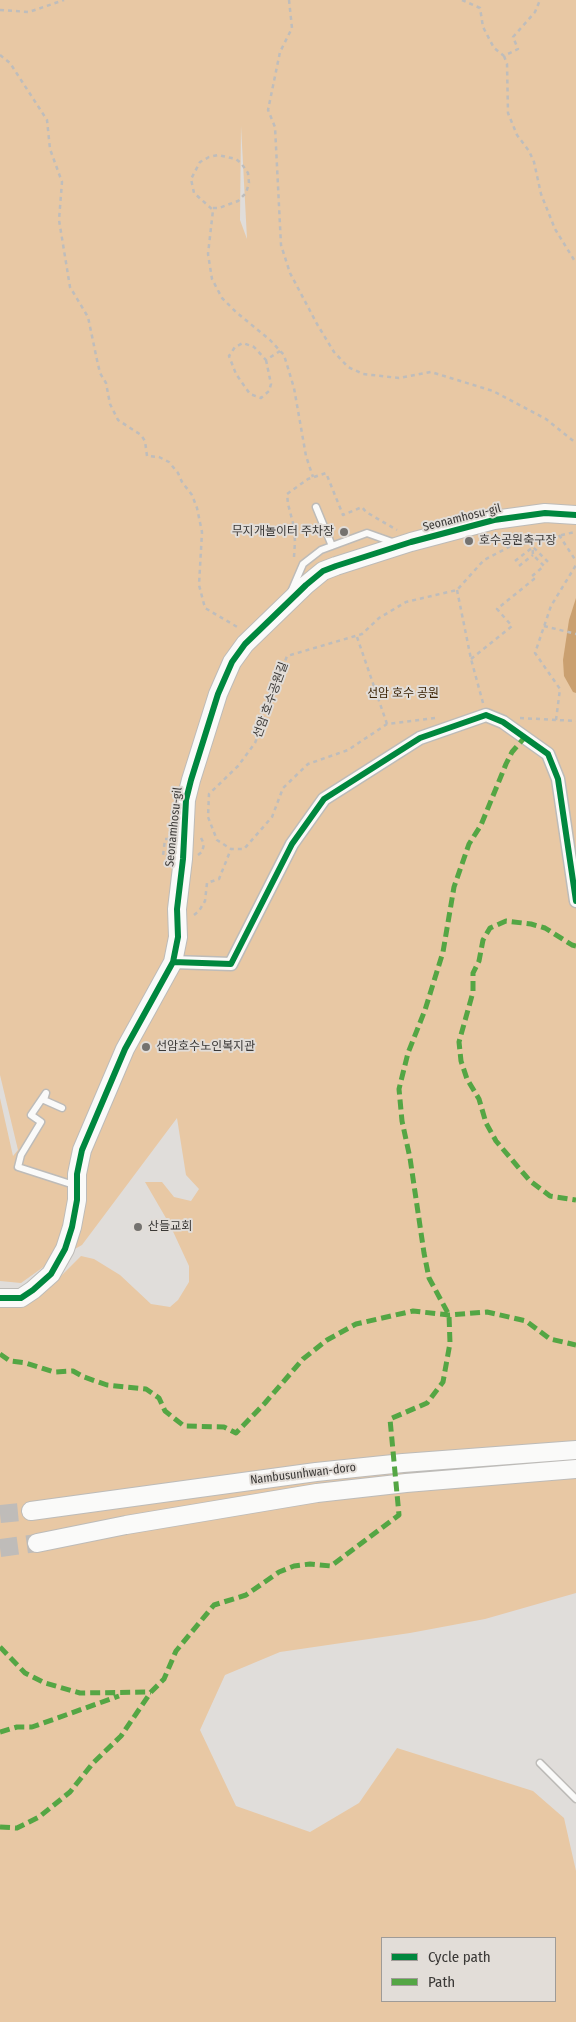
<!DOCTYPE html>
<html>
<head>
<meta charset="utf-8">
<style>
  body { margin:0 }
  #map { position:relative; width:576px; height:2022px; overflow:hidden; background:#e0ddda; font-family:"Fira Sans Condensed",sans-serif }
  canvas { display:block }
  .legend { position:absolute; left:381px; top:1937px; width:175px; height:65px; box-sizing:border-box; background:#e2ddd8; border:1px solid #9f9b97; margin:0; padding:6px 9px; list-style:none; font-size:15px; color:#3a3836 }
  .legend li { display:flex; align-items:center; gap:10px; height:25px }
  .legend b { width:25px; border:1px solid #9f9b97 }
</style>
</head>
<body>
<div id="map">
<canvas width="576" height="2022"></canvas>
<ul class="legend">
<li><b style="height:6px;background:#00873e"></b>Cycle path</li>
<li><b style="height:6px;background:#54a644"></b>Path</li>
</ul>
</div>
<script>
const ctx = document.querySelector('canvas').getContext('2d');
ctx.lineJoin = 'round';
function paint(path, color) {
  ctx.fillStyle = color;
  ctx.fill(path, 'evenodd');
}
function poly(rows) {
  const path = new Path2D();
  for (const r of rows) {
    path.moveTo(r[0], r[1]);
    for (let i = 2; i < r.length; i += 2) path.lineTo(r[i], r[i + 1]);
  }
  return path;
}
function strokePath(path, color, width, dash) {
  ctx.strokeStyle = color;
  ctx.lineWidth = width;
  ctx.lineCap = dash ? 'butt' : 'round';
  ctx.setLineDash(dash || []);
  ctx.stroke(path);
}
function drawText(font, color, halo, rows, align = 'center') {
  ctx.font = font + ' "Fira Sans Condensed","Noto Sans KR",sans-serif';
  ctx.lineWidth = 4;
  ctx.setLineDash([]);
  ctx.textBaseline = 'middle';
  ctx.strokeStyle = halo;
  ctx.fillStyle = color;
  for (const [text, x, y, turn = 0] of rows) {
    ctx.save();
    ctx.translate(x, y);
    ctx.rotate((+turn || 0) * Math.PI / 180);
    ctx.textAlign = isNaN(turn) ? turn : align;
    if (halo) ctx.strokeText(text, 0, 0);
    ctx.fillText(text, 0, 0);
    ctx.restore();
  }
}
paint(poly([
  [0,0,576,0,576,1593,485,1619,410,1633,280,1652,225,1675,200,1730,236,1806,310,1832,359,1803,397,1748,533,1791,564,1818,576,1871,576,2022,0,2022,0,1306,30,1301,59,1278,81,1256,94,1259,120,1275,151,1304,170,1307,178,1300,189,1282,189,1266,170,1225,145,1182,162,1182,174,1197,191,1201,199,1189,186,1175,177,1118,82,1245,49,1263,21,1283,0,1281,0,1098,13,1156,18,1150,0,1075],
  [241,125,241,126,247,239,240,220],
  [382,1938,555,1938,555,2001,382,2001]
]), '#e8c8a4');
paint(poly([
  [576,598,576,693,573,692,564,676,563,660,569,620]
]), '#caa070');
strokePath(poly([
  [0,1514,31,1511],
  [0,1548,37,1543]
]), '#bfbcb9', 18, [18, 9]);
const lane = poly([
  [316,507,332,546],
  [291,592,303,564,321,550,367,533,395,543],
  [62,1108,44,1100,46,1093,31,1115,41,1122,21,1155,18,1167,77,1186],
  [540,1763,576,1799]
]);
const street = poly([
  [173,962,231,964,292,844,324,799,420,738,486,715,503,722,548,754,558,779,576,901]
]);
const secondary = poly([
  [0,1298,21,1298,33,1290,51,1274,65,1249,72,1227,77,1200,77,1174,82,1150,125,1049,173,962,178,937,177,909,183,859,186,800,191,780,218,694,232,662,245,644,306,585,323,571,336,566,411,542,494,520,545,513,576,515],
  [31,1511,316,1472,403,1463,576,1450],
  [37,1543,126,1525,317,1493,406,1483,576,1469]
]);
strokePath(lane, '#bdbbb8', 9);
strokePath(street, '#bdbbb8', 15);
strokePath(secondary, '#bdbbb8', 20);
strokePath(poly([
  [289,0,292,28,280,52,268,110,275,127,281,245,290,273,317,324,334,352,348,367,363,374,399,378,431,372,493,391,546,419,576,443],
  [462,0,480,8,483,27,494,48,504,56,518,49,513,37,535,12,540,0],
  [0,10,29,12,64,0],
  [0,55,10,63,47,120,50,149,62,182,59,220,70,287,88,317,97,360,100,373,106,383,110,404,118,420,141,435,145,441,147,456,159,457,169,462,178,473,182,482,192,495,197,508,202,532,199,585,205,608,239,628],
  [504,56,507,64,508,113,517,135,529,151,534,162,541,194,555,229,576,263],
  [213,208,219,208,238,201,246,193,249,183,248,173,241,163,236,159,218,155,209,157,200,162,191,179,194,193,213,210,208,254,212,279,222,298,236,312,270,340,284,355,294,388,306,456,313,477],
  [266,360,271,384,269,391,261,398,250,394,236,374,229,356,235,347,243,343,254,347,266,360,280,351],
  [559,535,576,561],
  [294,557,295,541,293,523,288,504,287,494,308,479,326,473,343,515,362,507,366,512,397,530],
  [515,561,533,547,550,564],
  [519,566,533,555],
  [457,590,471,659,483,703],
  [544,626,576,634],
  [357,637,387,724],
  [471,659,512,626,497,609,534,579,531,577,544,566,533,555,532,542],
  [435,718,387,724,348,750,308,764,283,788,272,817,244,849,231,849,217,840,208,817,209,794,238,766,255,743,287,656,362,634,379,618,406,602,457,590,484,560,509,547,575,532],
  [520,718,576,721],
  [556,720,560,689,535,653,551,606,576,565],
  [169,839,165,839,163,856,169,856],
  [198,855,202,852,204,844,201,838],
  [194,915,199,911,205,901,207,883,219,879,231,849]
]), '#bebdbc', 2.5, [4, 4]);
strokePath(lane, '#fafaf9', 6);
strokePath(street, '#fafaf9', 12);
strokePath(secondary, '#fafaf9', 18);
strokePath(poly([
  [576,946,572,945,545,928,531,924,506,921,490,928,483,940,479,961,473,973,473,992,459,1042,461,1061,467,1079,479,1099,486,1123,496,1141,530,1181,550,1196,576,1200],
  [0,1354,10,1361,26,1363,54,1372,73,1371,84,1377,107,1385,146,1389,159,1398,165,1411,184,1426,224,1427,236,1433,265,1403,303,1359,327,1340,356,1324,413,1311,449,1315,487,1312,526,1321,550,1339,576,1345],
  [0,1647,25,1673,45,1683,80,1693,151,1692],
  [0,1732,17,1727,32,1727,119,1696],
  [0,1827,17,1828,39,1817,70,1792,93,1763,121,1736,151,1692,164,1679,176,1651,214,1605,246,1595,279,1572,294,1566,310,1564,331,1566,399,1515,390,1419,427,1403,443,1382,450,1343,449,1315,429,1278,424,1253,410,1158,402,1121,399,1089,408,1053,425,1010,443,952,454,887,469,844,481,825,506,764,512,752,525,737]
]), '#54a644', 5, [10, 5]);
strokePath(poly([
  [173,962,231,964,292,844,324,799,420,738,486,715,503,722,548,754,558,779,576,901],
  [0,1298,21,1298,33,1290,51,1274,65,1249,72,1227,77,1200,77,1174,82,1150,125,1049,173,962,178,937,177,909,183,859,186,800,191,780,218,694,232,662,245,644,306,585,323,571,336,566,411,542,494,520,545,513,576,515]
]), '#00873e', 6);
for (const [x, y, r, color] of [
  [344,532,5,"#74726f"],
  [469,541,5,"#74726f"],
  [146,1047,5,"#74726f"],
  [138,1227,5,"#74726f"]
]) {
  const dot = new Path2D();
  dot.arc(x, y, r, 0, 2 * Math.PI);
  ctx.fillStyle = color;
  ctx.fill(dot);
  strokePath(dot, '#e2ddd8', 2);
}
drawText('12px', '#3a3836', '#e2ddd8', [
  ["Seonamhosu-gil",462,518,-14],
  ["선암 호수공원길",271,700,-70],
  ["Seonamhosu-gil",174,827,-84],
  ["Nambusunhwan-doro",303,1474,-7]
]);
drawText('12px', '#3a3836', '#e2ddd8', [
  ["무지개놀이터 주차장",334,532,"right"],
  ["호수공원축구장",479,541],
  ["선암호수노인복지관",156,1047],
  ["산들교회",148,1227]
], 'left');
drawText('12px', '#3d2507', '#e2ddd8', [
  ["선암 호수 공원",403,694]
]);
</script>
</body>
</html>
